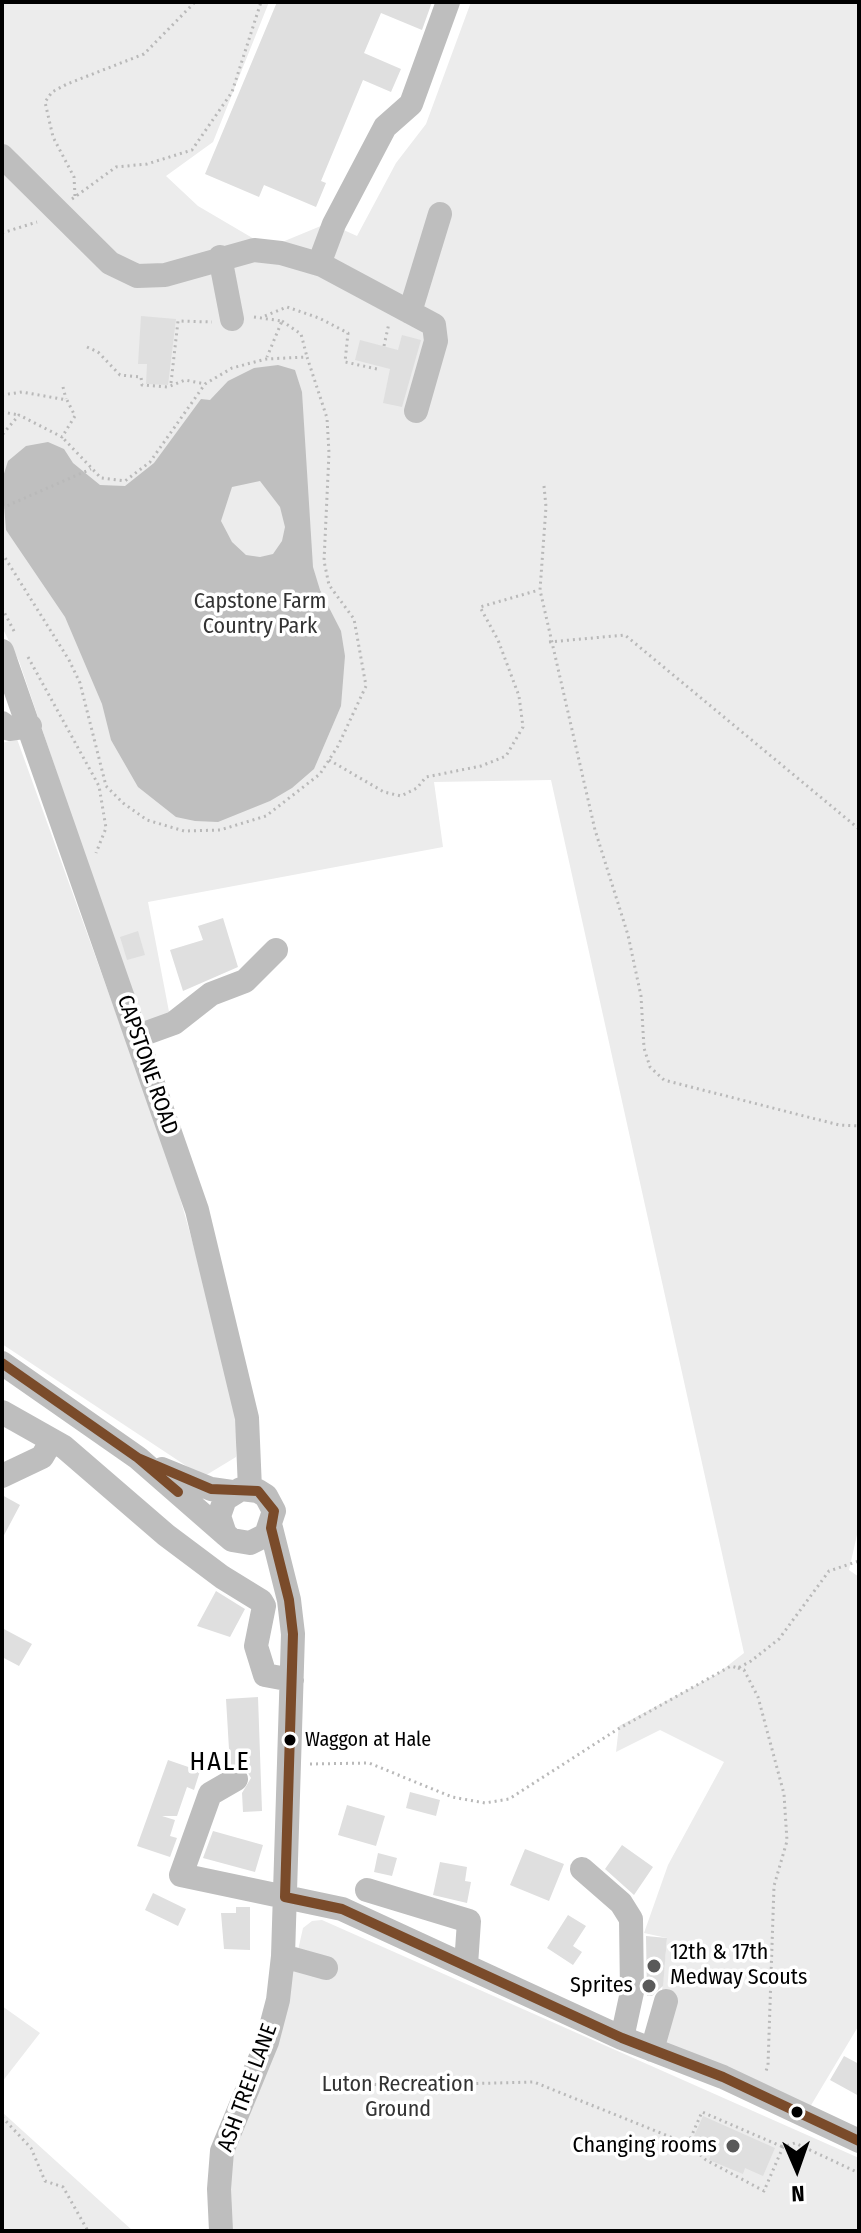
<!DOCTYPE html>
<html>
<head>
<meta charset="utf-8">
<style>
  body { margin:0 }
  #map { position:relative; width:861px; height:2233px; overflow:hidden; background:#fff; font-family:"Fira Sans Condensed",sans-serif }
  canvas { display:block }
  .frame { position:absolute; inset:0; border:4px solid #000; pointer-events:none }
  .north { position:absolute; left:757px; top:2129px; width:80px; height:80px; -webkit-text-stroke:6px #fff; paint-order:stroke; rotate:178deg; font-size:22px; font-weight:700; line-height:32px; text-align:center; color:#000 }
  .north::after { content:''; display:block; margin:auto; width:28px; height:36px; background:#000; clip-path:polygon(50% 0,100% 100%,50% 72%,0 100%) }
</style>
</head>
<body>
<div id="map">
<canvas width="861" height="2233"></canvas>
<div class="frame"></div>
<div class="north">N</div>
</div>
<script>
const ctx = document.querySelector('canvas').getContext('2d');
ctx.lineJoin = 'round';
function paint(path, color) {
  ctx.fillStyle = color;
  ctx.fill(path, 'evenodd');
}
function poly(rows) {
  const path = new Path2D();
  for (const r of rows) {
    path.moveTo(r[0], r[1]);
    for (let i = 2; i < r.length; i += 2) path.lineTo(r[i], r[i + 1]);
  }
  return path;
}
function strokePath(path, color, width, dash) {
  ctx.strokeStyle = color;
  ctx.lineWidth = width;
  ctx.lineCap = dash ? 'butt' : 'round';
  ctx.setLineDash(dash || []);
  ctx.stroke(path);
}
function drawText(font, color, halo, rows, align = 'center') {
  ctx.font = font + ' "Fira Sans Condensed",sans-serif';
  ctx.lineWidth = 7;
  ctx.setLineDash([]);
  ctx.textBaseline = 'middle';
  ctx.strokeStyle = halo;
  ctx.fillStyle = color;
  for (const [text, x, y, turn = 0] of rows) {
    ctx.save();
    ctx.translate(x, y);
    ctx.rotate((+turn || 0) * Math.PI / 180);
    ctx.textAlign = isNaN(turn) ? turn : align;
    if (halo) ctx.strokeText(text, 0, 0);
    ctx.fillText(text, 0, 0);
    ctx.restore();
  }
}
paint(poly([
  [2,2,269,2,213,142,166,176,198,206,261,243,275,245,328,223,357,236,396,163,426,124,471,2,859,2,859,1526,849,1570,859,1577,859,2025,810,2107,657,2045,667,1938,644,1933,668,1865,724,1762,660,1730,616,1752,619,1726,717,1674,744,1653,551,780,434,782,443,847,148,902,170,1017,139,1029,104,912,19,661,2,627],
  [17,739,171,1166,238,1403,236,1457,203,1477,2,1344,2,743],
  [322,1920,859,2158,859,2231,229,2231,228,2172,289,1966,296,1959,303,1928,312,1921],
  [2,2006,40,2033,2,2082],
  [2,2112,133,2231,2,2231]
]), '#ececec');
paint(poly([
  [278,365,295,370,302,392,313,567,320,590,341,631,345,656,341,706,314,769,292,788,270,801,218,822,195,821,176,817,138,787,111,740,102,704,65,617,6,530,2,480,8,461,26,446,48,442,64,449,73,463,100,485,125,486,154,463,201,399,210,400,228,381,254,368],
  [260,481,280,507,285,527,282,541,273,554,260,557,246,555,232,542,221,521,232,487]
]), '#bfbfbf');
paint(poly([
  [277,2,432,2,422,30,381,13,364,53,401,69,391,92,363,80,321,181,326,183,316,207,264,185,259,197,205,174],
  [141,316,176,319,168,385,146,384,147,364,138,364],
  [402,335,421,340,402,407,383,403,390,369,355,360,360,340,398,350],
  [223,918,238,967,183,991,170,950,203,940,198,926],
  [138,931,145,955,127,960,120,937],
  [2,1495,20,1505,2,1539],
  [216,1591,245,1609,230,1637,197,1626],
  [2,1628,32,1644,19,1666,2,1657],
  [258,1697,262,1811,243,1812,242,1793,251,1778,244,1766,230,1766,226,1699],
  [168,1760,200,1771,194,1790,187,1787,177,1816,162,1816,175,1820,170,1836,177,1838,170,1857,137,1846],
  [410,1792,440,1800,436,1816,406,1808],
  [347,1805,385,1816,376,1846,338,1835],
  [213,1831,263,1845,255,1872,203,1858],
  [622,1845,653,1867,634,1895,605,1869],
  [525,1849,564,1864,549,1901,510,1885],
  [378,1853,397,1858,392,1876,374,1872],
  [440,1862,467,1867,465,1881,471,1882,467,1903,433,1895],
  [153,1893,186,1909,178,1926,145,1910],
  [236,1907,250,1907,250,1950,224,1949,221,1913,236,1913],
  [568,1915,586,1926,573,1946,582,1952,573,1965,547,1948],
  [646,1936,667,1938,663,1986,652,1996,647,1996],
  [844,2056,859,2064,859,2096,830,2080],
  [703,2116,775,2148,763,2176,745,2168,743,2174,709,2160,711,2154,690,2145]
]), '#dfdfdf');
strokePath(poly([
  [75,196,74,177,53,137,45,102,52,92,67,84,144,54,195,2],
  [72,199,116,167,147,164,192,150,232,92,261,2],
  [2,233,37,222],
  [265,316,287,307,319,318,348,333,345,362,377,369,378,366],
  [254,317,282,321,267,357],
  [282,321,301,334,307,357],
  [384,346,389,323],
  [87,347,98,352,120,375,141,377,142,385,168,387,185,380,205,384],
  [171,383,178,321,212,322],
  [63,387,66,399],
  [2,395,22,392,67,400,75,416,62,437,19,415,2,435],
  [2,412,19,415],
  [544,486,546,507,540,590,595,830,628,935,641,996,644,1048,650,1067,664,1080,839,1125,859,1126],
  [2,508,91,469],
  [2,553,69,660,80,683,106,786,123,803,147,820,184,831,220,830,266,816,320,774,338,746,366,686,354,619,329,585,324,561,329,453,327,418,307,357,266,359,232,368,205,384,150,462,125,481,101,478,62,437],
  [2,608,15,633],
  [549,642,625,635,859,829],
  [28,657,99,786,106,828,96,853],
  [329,760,384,792,401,796,417,788,426,777,481,766,506,756,523,727,519,696,498,640,480,607,539,590],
  [738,1668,744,1670,758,1697,784,1794,787,1841,774,1886,768,2065,765,2074],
  [310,1764,369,1763,452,1797,485,1803,509,1799,618,1729,731,1666,738,1668,751,1661,779,1639,829,1571,859,1561],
  [357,2080,382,2086,534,2082,688,2144,706,2160,764,2191,783,2147,795,2143,859,2173],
  [2,2117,31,2148,45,2181,63,2187,88,2231],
  [688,2144,702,2112,783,2147]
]), '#b9b9b9', 3, [2, 4]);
strokePath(poly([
  [2,156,110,263,137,276,165,275,254,250,281,253,322,265,434,325,436,341,416,411],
  [220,257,232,319],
  [319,264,334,224,385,127,411,104,448,2],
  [410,312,440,214],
  [2,651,197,1210,247,1418,250,1489],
  [2,723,9,729,30,726],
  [138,1036,174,1023,211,994,245,981,276,950],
  [2,1363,138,1458,225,1534,232,1540,250,1543,266,1535,274,1511,266,1496,258,1491,241,1489,225,1499,219,1516,225,1534],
  [2,1412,64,1447,166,1535,222,1577,261,1601,264,1606,256,1646,265,1675,292,1680],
  [162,1469,211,1489,232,1492],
  [2,1476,42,1457,52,1440],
  [236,1779,210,1794,181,1875,342,1909,622,2038,723,2077,859,2141],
  [582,1869,621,1903,631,1919,632,1992,622,2038],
  [367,1890,469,1921,466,1965],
  [283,1956,326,1968],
  [652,2050,666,2001],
  [221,2231,219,2189,222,2151,267,2042,278,2000,283,1956,293,1634,289,1600,271,1528]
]), '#bebebe', 24);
strokePath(poly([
  [2,1363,138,1458,178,1492],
  [138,1458,211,1489,258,1491,274,1511,271,1528,289,1600,293,1634,285,1897,342,1909,622,2038,723,2077,859,2141]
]), '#7a4b2a', 10);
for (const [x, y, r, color] of [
  [290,1740,7,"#000"],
  [654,1966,8,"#595959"],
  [649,1986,8,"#595959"],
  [797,2112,7,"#000"],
  [733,2146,8,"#595959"]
]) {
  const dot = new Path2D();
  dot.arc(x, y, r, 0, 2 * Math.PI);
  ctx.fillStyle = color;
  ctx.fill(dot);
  strokePath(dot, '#fff', 3);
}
drawText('20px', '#000', '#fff', [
  ["Waggon at Hale",305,1740]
], 'left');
drawText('22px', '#333', '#fff', [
  ["Capstone Farm",260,602],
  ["Country Park",260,627],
  ["Luton Recreation",398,2085],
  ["Ground",398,2110]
]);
drawText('22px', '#000', '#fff', [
  ["CAPSTONE ROAD",147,1065,71],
  ["ASH TREE LANE",248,2088,-70]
]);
drawText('22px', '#000', '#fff', [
  ["12th & 17th",670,1953,"left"],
  ["Medway Scouts",670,1978,"left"],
  ["Sprites",633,1986],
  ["Changing rooms",717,2146]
], 'right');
ctx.letterSpacing = '2px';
drawText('26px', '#000', '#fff', [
  ["HALE",220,1763]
]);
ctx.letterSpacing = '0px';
</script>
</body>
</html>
